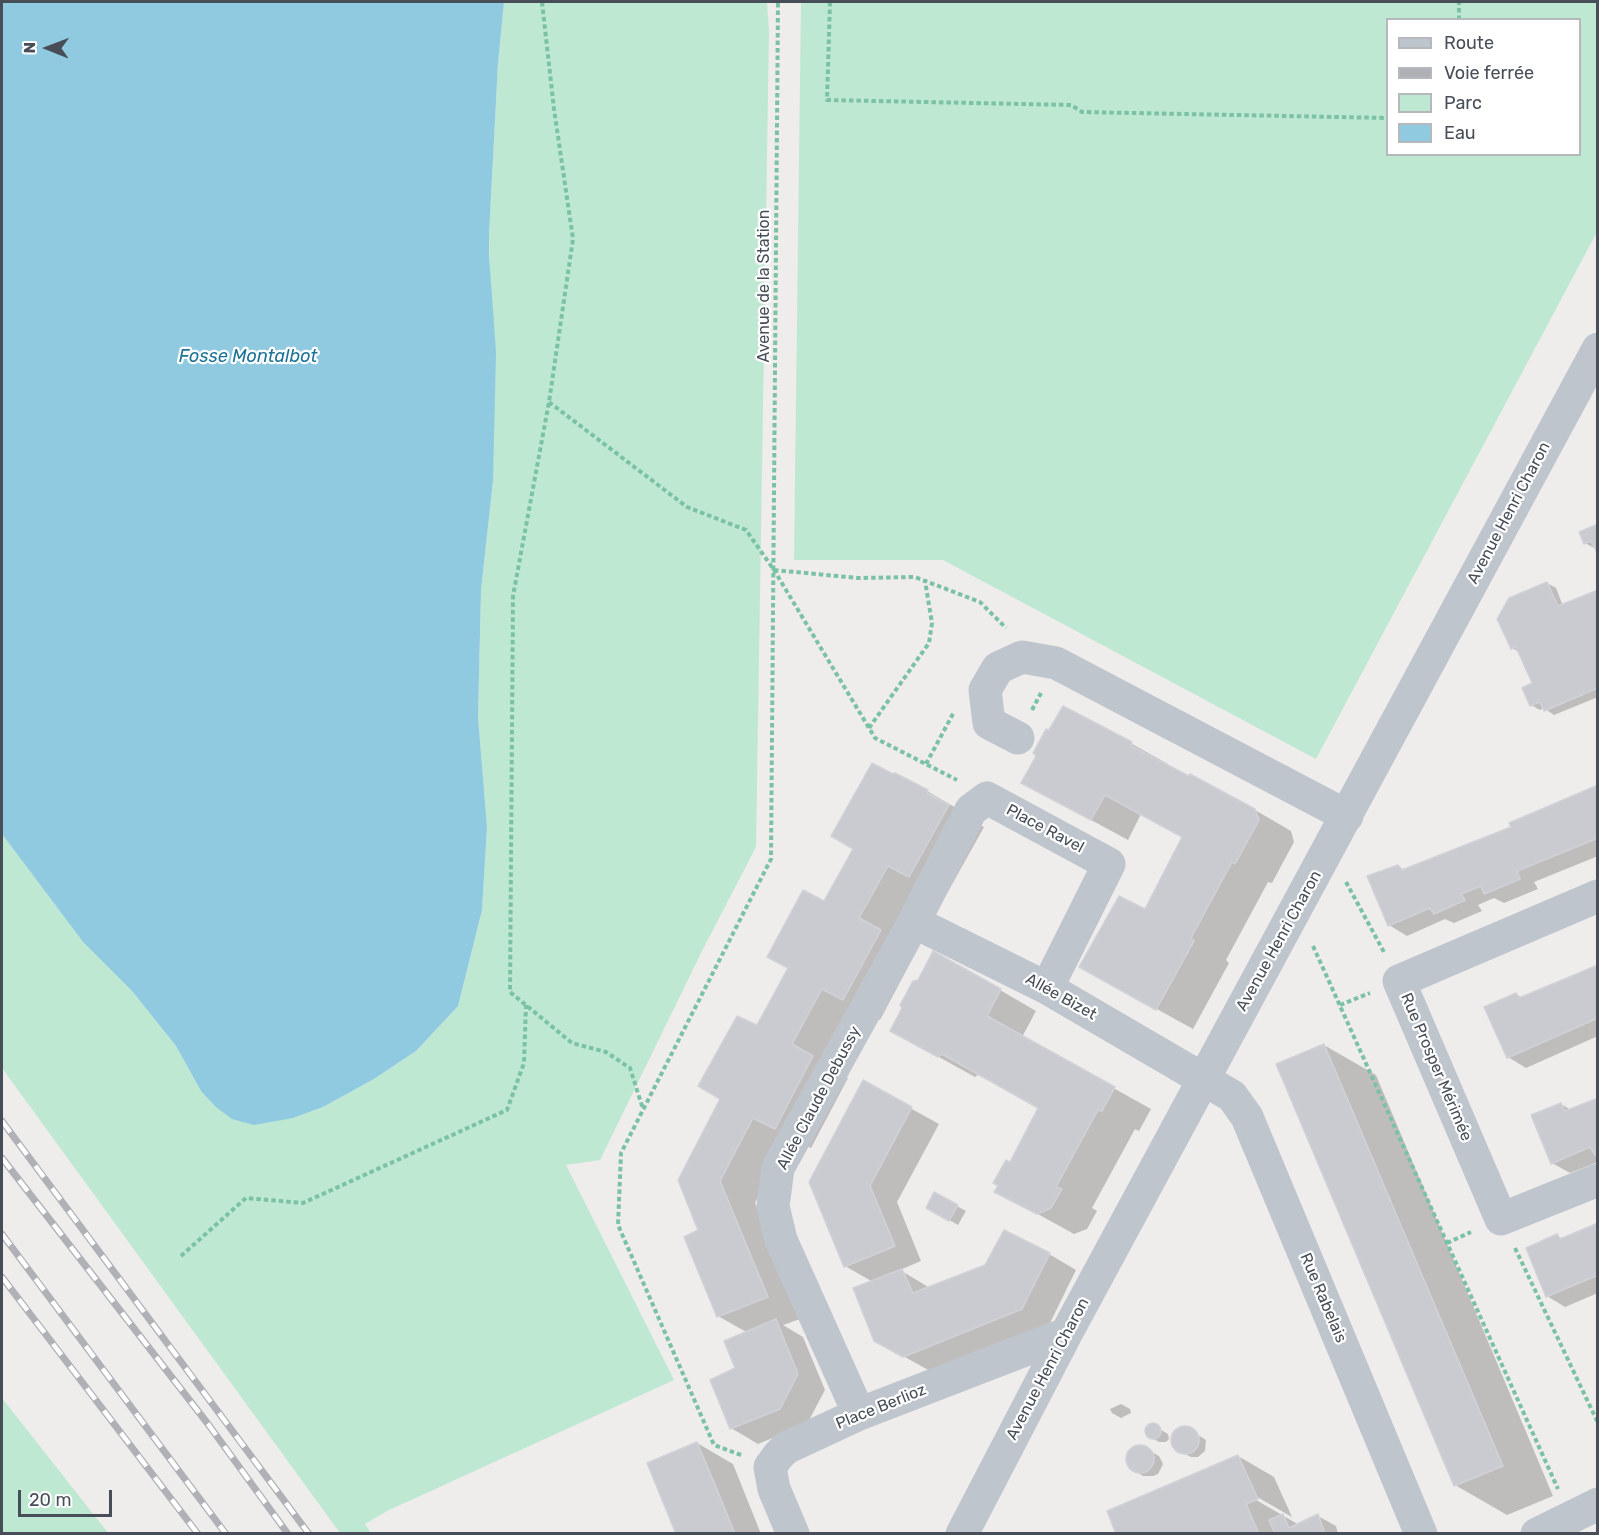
<!DOCTYPE html>
<html>
<head>
<meta charset="utf-8">
<style>
  body { margin:0 }
  #map { position:relative; width:1599px; height:1535px; overflow:hidden; background:#efecec; font-family:Rubik,sans-serif }
  canvas { display:block }
  .frame { position:absolute; inset:0; border:3px solid #474e57; pointer-events:none }
  .legend { position:absolute; left:1386px; top:18px; width:195px; height:138px; box-sizing:border-box; background:#fff; border:2px solid #b5b8bc; margin:0; padding:8px 10px; list-style:none; font-size:18px; color:#474e57 }
  .legend li { display:flex; align-items:center; gap:12px; height:30px }
  .legend b { width:30px; border:2px solid #b5b8bc }
  .north { position:absolute; left:18px; top:18px; width:60px; height:60px; -webkit-text-stroke:4px #fff; paint-order:stroke; rotate:271deg; font-size:16px; font-weight:700; line-height:24px; text-align:center; color:#474e57 }
  .north::after { content:''; display:block; margin:auto; width:21px; height:27px; background:#474e57; clip-path:polygon(50% 0,100% 100%,50% 72%,0 100%) }
  .scale { position:absolute; left:18px; top:1490px; width:94px; height:27px; box-sizing:border-box; border:3px solid #474e57; border-top:0; padding-left:8px; font-size:18px; line-height:21px; white-space:nowrap; color:#474e57; -webkit-text-stroke:4px #fff; paint-order:stroke }
</style>
</head>
<body>
<div id="map">
<canvas width="1599" height="1535"></canvas>
<div class="frame"></div>
<ul class="legend">
<li><b style="height:8px;background:#bfc5cd"></b>Route</li>
<li><b style="height:8px;background:#afb1b6"></b>Voie ferrée</li>
<li><b style="height:16px;background:#bee8d2"></b>Parc</li>
<li><b style="height:16px;background:#90cae1"></b>Eau</li>
</ul>
<div class="north">N</div>
<div class="scale">20 m</div>
</div>
<script>
const ctx = document.querySelector('canvas').getContext('2d');
ctx.lineJoin = 'round';
function paint(path, color) {
  ctx.fillStyle = color;
  ctx.fill(path, 'evenodd');
}
function poly(rows) {
  const path = new Path2D();
  for (const r of rows) {
    if (r.length === 3) {
      path.moveTo(r[0] + r[2], r[1]);
      path.arc(r[0], r[1], r[2], 0, 2 * Math.PI);
      continue;
    }
    path.moveTo(r[0], r[1]);
    for (let i = 2; i < r.length; i += 2) path.lineTo(r[i], r[i + 1]);
  }
  return path;
}
function strokePath(path, color, width, dash) {
  ctx.strokeStyle = color;
  ctx.lineWidth = width;
  ctx.lineCap = dash ? 'butt' : 'round';
  ctx.setLineDash(dash || []);
  ctx.stroke(path);
}
function drawText(font, color, halo, rows, align = 'center') {
  ctx.font = font + ' Rubik,sans-serif';
  ctx.lineWidth = 4.5;
  ctx.setLineDash([]);
  ctx.textBaseline = 'middle';
  ctx.strokeStyle = halo;
  ctx.fillStyle = color;
  for (const [text, x, y, turn = 0] of rows) {
    ctx.save();
    ctx.translate(x, y);
    ctx.rotate((+turn || 0) * Math.PI / 180);
    ctx.textAlign = isNaN(turn) ? turn : align;
    if (halo) ctx.strokeText(text, 0, 0);
    ctx.fillText(text, 0, 0);
    ctx.restore();
  }
}
paint(poly([
  [504,2,767,2,769,31,756,847,703,949,600,1160,566,1165,674,1380,387,1511,365,1524,371,1533,340,1533,2,1068,2,834,83,942,132,991,176,1046,201,1091,293,1118,323,1107,374,1079,416,1051,458,1006,482,910,487,827,478,717,481,590,493,481,489,235,498,63],
  [801,2,1597,2,1597,232,1316,759,943,560,794,560],
  [1388,20,1580,20,1580,154,1388,154],
  [2,1398,108,1533,2,1533]
]), '#bee8d2');
paint(poly([
  [2,2,504,2,498,63,489,235,489,255,496,352,493,481,481,590,478,717,487,827,482,910,458,1006,416,1051,374,1079,323,1107,293,1118,254,1125,232,1119,216,1107,201,1091,176,1046,132,991,83,942,2,834]
]), '#90cae1');
paint(poly([
  [1598,526,1596,547,1594,548,1585,543],
  [1547,583,1556,588,1563,606,1598,591,1598,697,1554,715,1544,708,1540,710,1531,705,1534,684,1519,652,1512,648],
  [1063,708,1132,744,1168,764,1167,766,1255,810,1291,831,1294,842,1272,883,1268,882,1226,960,1229,963,1193,1029,1117,987,1145,911,1184,837,1141,814,1128,840,1023,783],
  [1598,786,1598,856,1534,882,1538,889,1504,903,1494,898,1478,905,1482,911,1454,923,1445,919,1407,936,1389,925,1398,866,1405,871,1513,828],
  [927,791,963,812,962,815,984,827,945,897,925,886,894,939,916,952,880,1020,859,1008,827,1066,848,1078,811,1148,789,1137,755,1203,803,1318,783,1325,803,1337,825,1390,807,1424,758,1444,731,1428,737,1369,748,1333,718,1316,700,1231,758,1027,825,903],
  [1598,966,1598,1036,1526,1068,1508,1057,1516,994,1523,998],
  [1000,990,1036,1011,1022,1037,1151,1109,1139,1131,1135,1129,1092,1208,1097,1211,1087,1229,1074,1234,996,1191,1040,1108,979,1074,975,1077,892,1031],
  [1324,1045,1376,1075,1553,1496,1507,1515,1455,1485],
  [863,1082,939,1124,897,1202,921,1261,900,1270,930,1288,1049,1254,1076,1270,1049,1325,932,1372,903,1356,873,1282,845,1266],
  [1598,1099,1598,1162,1570,1173,1552,1163,1561,1104,1571,1110],
  [935,1194,966,1211,958,1225,928,1208],
  [1598,1225,1598,1293,1565,1307,1547,1296,1557,1236,1563,1239],
  [1121,1404,1130,1409,1131,1413,1121,1418,1112,1413,1110,1409],
  [1153,1425,1168,1434,1169,1439,1166,1442,1159,1442,1150,1437,1147,1433,1149,1426],
  [1180,1428,1187,1428,1206,1440,1205,1451,1198,1457,1191,1457,1176,1449,1173,1444,1173,1437,1175,1431],
  [697,1443,733,1464,761,1534,678,1534],
  [1138,1447,1143,1447,1159,1456,1163,1464,1158,1474,1153,1476,1143,1476,1134,1470,1128,1463,1129,1455,1132,1450],
  [1238,1456,1274,1477,1292,1517,1252,1494,1251,1497,1301,1526,1318,1516,1336,1526,1338,1534,1118,1534]
]), '#0003');
const building = poly([
  [1598,524,1598,555,1591,541,1584,544,1579,532,1598,524],
  [1547,582,1558,606,1598,590,1598,688,1544,711,1540,702,1530,706,1522,688,1532,683,1516,647,1511,649,1497,619,1509,598,1547,582],
  [1063,706,1132,742,1131,746,1189,776,1190,774,1255,809,1259,820,1235,864,1232,862,1191,938,1194,941,1156,1010,1079,967,1119,896,1145,909,1182,837,1105,795,1091,820,1021,783,1036,756,1033,753,1046,729,1049,730,1063,706],
  [872,763,893,774,895,773,928,790,927,793,949,805,909,877,888,866,859,918,881,930,843,1000,822,989,792,1044,813,1056,775,1129,753,1118,720,1181,768,1297,717,1317,684,1237,698,1230,678,1180,720,1099,698,1086,737,1016,757,1025,788,968,767,957,803,890,824,901,853,849,831,836,872,763],
  [1598,785,1598,838,1517,871,1520,879,1484,894,1481,886,1461,894,1465,900,1434,914,1430,908,1388,926,1367,876,1398,865,1402,870,1511,827,1509,823,1598,785],
  [933,951,1001,989,987,1016,1115,1087,1102,1111,1098,1110,1056,1187,1062,1189,1051,1208,1037,1214,994,1192,998,1186,993,1183,1006,1160,1010,1162,1038,1108,942,1054,938,1057,890,1031,902,1008,900,1005,913,981,918,980,933,951],
  [1598,965,1598,1018,1507,1058,1484,1007,1516,993,1519,998,1598,965],
  [1324,1044,1503,1466,1454,1486,1276,1064,1324,1044],
  [863,1080,912,1107,870,1186,895,1246,844,1267,809,1182,863,1080],
  [1598,1098,1598,1154,1595,1155,1590,1147,1551,1164,1531,1115,1561,1103,1565,1111,1598,1098],
  [934,1192,958,1205,949,1221,926,1208,934,1192],
  [1598,1223,1598,1275,1546,1297,1526,1248,1557,1234,1560,1239,1598,1223],
  [1004,1230,1050,1253,1022,1309,903,1357,874,1341,853,1288,902,1269,913,1293,985,1265,1004,1230],
  [776,1319,798,1374,780,1409,730,1429,710,1380,735,1368,724,1341,776,1319],
  [1153,1431,8],
  [1185,1440,14],
  [697,1442,718,1492,735,1534,676,1534,647,1463,697,1442],
  [1140,1459,14],
  [1238,1455,1258,1499,1246,1504,1259,1534,1116,1534,1107,1511,1238,1455],
  [1283,1514,1289,1528,1318,1514,1325,1534,1275,1534,1269,1520,1283,1514]
]);
paint(building, '#cacbd1');
strokePath(building, '#d1d2d7', 1.5);
strokePath(poly([
  [542,2,554,109,573,239,549,402,513,596,510,992,572,1043,606,1052,630,1068,643,1109],
  [830,2,827,100,1071,105,1082,112,1388,118],
  [1459,20,1459,2],
  [549,402,687,507,746,530,774,570,875,738,957,780],
  [774,570,858,578,915,577,980,602,1006,628],
  [1032,710,1041,693],
  [869,728,929,643,932,623,925,581],
  [926,764,954,712],
  [1346,882,1385,954],
  [1313,946,1558,1489],
  [1340,1005,1370,993],
  [1447,1243,1471,1232],
  [1515,1248,1598,1423],
  [181,1256,246,1198,303,1203,507,1110,524,1063,526,1005],
  [741,1455,714,1445,618,1225,621,1153,771,859,778,2]
]), '#7bc2a4', 4, [4.5, 3]);
strokePath(poly([
  [1018,738,989,723,985,690,998,668,1022,657,1056,663,1347,816],
  [1598,896,1399,981,1501,1219,1598,1180],
  [914,922,1047,988,1232,1096,1247,1117,1421,1534],
  [859,1414,781,1240,773,1206,778,1168,914,922,971,810,987,798,1109,864,1047,988],
  [793,1534,774,1489,770,1467,778,1456,786,1448,859,1414,1066,1334],
  [962,1534,1066,1334,1598,349],
  [1537,1534,1598,1504]
]), '#bfc5cd', 33);
const rail = poly([
  [2,1121,309,1534],
  [2,1158,208,1424,288,1534],
  [2,1234,226,1534],
  [2,1277,198,1534]
]);
strokePath(rail, '#afb1b6', 7);
strokePath(rail, '#fff', 4.5, [14]);
drawText('16px', '#474e57', '#fff', [
  ["Avenue de la Station",764,286,-90],
  ["Avenue Henri Charon",1509,513,-62],
  ["Place Ravel",1045,829,28],
  ["Avenue Henri Charon",1279,941,-61],
  ["Allée Bizet",1061,997,29],
  ["Rue Prosper Mérimée",1436,1067,67],
  ["Allée Claude Debussy",819,1098,-62],
  ["Rue Rabelais",1323,1298,67],
  ["Avenue Henri Charon",1048,1369,-62],
  ["Place Berlioz",881,1407,-22]
]);
drawText('italic 18px', '#1c7395', '#fff', [
  ["Fosse Montalbot",248,357]
]);
</script>
</body>
</html>
